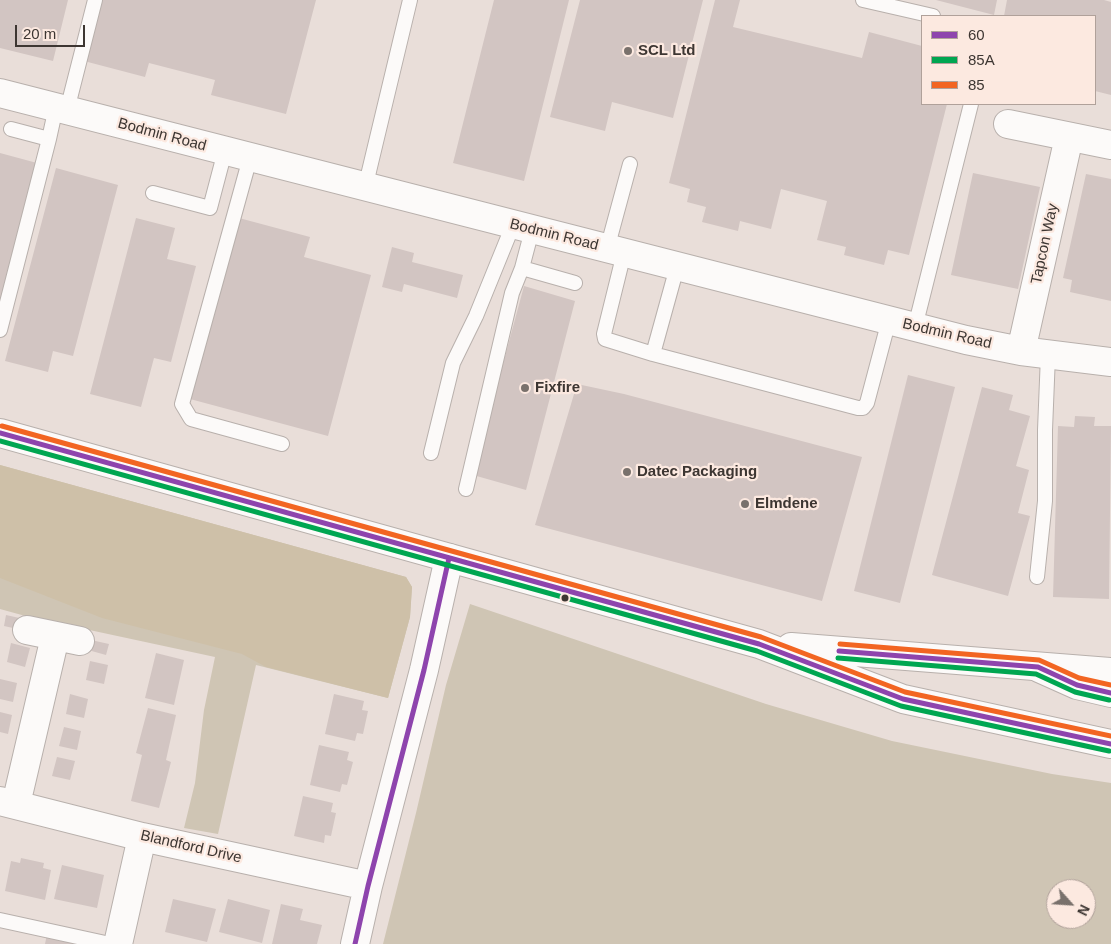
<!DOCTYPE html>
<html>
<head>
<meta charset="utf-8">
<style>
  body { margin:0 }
  #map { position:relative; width:1111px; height:944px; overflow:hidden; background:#e9ded9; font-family:Helvetica,sans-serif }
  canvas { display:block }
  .legend { position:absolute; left:921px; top:15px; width:175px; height:90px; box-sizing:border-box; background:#fce9e0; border:1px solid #b0a19a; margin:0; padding:6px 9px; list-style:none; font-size:15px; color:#3d3632 }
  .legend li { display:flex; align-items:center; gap:10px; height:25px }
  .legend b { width:25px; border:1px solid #b0a19a }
  .north { position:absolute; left:1046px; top:879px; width:50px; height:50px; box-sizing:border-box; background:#fce9e0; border:1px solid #b0a19a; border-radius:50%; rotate:116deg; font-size:14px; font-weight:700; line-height:20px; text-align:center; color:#3d3632 }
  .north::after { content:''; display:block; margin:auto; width:18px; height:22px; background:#79716c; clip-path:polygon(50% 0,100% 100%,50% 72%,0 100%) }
  .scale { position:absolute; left:15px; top:25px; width:70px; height:22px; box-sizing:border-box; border:2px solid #3d3632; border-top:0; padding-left:6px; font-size:15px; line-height:18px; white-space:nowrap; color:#3d3632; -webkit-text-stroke:4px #fce9e0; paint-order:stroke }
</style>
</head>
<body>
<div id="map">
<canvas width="1111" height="944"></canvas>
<ul class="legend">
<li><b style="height:6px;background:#8e44ad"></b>60</li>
<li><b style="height:6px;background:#00a651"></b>85A</li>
<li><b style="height:6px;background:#f26522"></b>85</li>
</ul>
<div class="north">N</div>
<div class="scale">20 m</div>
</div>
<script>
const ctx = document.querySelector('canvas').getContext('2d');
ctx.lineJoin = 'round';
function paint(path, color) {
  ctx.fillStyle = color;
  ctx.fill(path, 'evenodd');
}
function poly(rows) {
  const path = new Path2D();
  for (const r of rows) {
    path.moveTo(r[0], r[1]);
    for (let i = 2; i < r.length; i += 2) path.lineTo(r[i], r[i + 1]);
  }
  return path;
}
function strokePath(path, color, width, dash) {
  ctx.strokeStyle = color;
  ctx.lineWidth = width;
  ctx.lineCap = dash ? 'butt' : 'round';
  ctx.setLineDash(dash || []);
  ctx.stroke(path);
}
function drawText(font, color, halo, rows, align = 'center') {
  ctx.font = font + ' Helvetica,sans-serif';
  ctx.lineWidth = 4.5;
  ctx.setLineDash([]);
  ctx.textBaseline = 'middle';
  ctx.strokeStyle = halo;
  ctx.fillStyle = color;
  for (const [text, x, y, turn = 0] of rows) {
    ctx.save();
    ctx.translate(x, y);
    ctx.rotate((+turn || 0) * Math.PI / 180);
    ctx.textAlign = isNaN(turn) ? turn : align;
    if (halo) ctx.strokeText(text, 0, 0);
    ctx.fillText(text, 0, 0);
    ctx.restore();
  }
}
paint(poly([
  [0,465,406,577,412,587,410,617,388,698,256,665,218,834,184,828,195,783,204,710,215,657,29,617,0,609],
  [470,604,766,704,892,741,1052,774,1111,783,1111,944,383,944,416,813,446,685],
  [1056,889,1086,889,1086,919,1056,919]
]), '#cfc5b4');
paint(poly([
  [0,465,406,577,412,587,410,617,388,698,266,667,242,654,102,618,0,578]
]), '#cec0a8');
paint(poly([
  [0,0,68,0,53,61,0,48],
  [100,0,316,0,286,114,211,95,215,80,149,63,145,77,84,61],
  [494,0,569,0,524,181,453,163],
  [580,0,703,0,673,118,612,102,605,131,550,117],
  [715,0,740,0,733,27,862,58,869,32,922,46,922,104,947,104,909,255,888,250,884,265,844,255,846,247,817,240,827,201,781,189,771,229,740,221,738,231,702,222,706,207,687,202,690,189,669,183],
  [936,0,997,0,994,15],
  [1007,0,1104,0,1111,2,1111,95,1095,91,1095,16,1004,16],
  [0,153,37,163,0,303],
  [56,168,118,185,73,356,53,351,48,372,5,361],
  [973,173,1040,187,1018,289,951,275],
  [1086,174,1111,179,1111,301,1070,292,1072,280,1063,278],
  [136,218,175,228,167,259,196,266,171,362,154,358,141,407,90,394],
  [239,218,310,237,304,257,371,275,328,436,190,399],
  [392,247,414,253,412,262,463,275,457,298,404,284,402,292,382,287],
  [524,286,575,301,526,490,473,475],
  [908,375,955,387,900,603,854,591],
  [577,384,624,394,862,457,822,601,535,525],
  [982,387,1013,395,1009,410,1030,416,1016,466,1029,470,1018,513,1030,516,1008,596,932,575],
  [1075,416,1095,417,1094,426,1111,426,1109,599,1053,597,1058,426,1074,427],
  [6,615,24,619,22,630,4,626],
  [91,640,109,644,106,655,88,650],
  [11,643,30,648,25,667,7,662],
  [156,653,184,660,174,705,145,698],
  [90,661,108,665,104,684,86,680],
  [0,679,17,683,13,702,0,699],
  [70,694,88,699,84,718,66,714],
  [334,694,364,701,362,710,368,711,363,734,357,733,355,741,325,734],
  [148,708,176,715,166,760,171,762,159,808,131,801,142,755,136,753],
  [0,712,12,715,8,734,0,732],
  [64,727,81,731,77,750,59,746],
  [319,745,349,752,347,760,353,762,347,785,342,784,340,792,310,785],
  [57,757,75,761,70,780,52,776],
  [303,796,333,803,331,812,336,813,331,836,325,835,324,843,294,836],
  [21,858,44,863,43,868,51,870,45,900,5,891,11,861,20,863],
  [62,865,104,875,97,908,54,899],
  [173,899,216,909,207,942,165,932],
  [228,899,270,910,262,943,219,932],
  [281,904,303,909,300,920,322,925,317,944,272,944],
  [47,934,78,940,77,944,45,944]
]), '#d2c5c2');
const lane = poly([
  [863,0,933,16],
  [67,110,95,0],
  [11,129,49,139,56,107],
  [250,158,182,404,191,419,282,444],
  [365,188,410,0],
  [153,193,210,208,225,151],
  [607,249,630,164],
  [624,253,604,334,605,339,653,354,858,408,863,408,867,403,889,320],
  [522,268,575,283],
  [915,327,971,104],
  [0,330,49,139],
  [653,354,677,267],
  [431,453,453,363,476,316,513,225],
  [466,489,512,293,522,268,532,230],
  [1037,577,1045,501,1045,430,1048,355],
  [0,920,110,944]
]);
const street = poly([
  [0,93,966,340,1021,351,1111,362],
  [1008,124,1111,145],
  [1021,351,1069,137],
  [27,630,80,641],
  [1039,668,1077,685,1111,693],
  [0,801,142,837,368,886],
  [16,804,55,637],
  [118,944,142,837],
  [355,944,368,886,424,670,449,558]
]);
const secondary = poly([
  [0,433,759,644,903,699,1111,744],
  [791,647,1111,672]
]);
strokePath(lane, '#b8b0ac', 16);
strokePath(street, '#b8b0ac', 30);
strokePath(secondary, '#b8b0ac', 30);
strokePath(lane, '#fcfaf9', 14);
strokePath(street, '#fcfaf9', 28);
strokePath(secondary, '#fcfaf9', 28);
strokePath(poly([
  [0,433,759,644,903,699,1111,744],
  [839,651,1038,667,1077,685,1111,693],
  [355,944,368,886,424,670,449,558]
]), '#8e44ad', 5);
strokePath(poly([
  [0,441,757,651,901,706,1109,751],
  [838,658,1036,674,1075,692,1109,700]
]), '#00a651', 5);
strokePath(poly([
  [2,426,761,637,905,692,1111,736],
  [840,644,1039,660,1079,678,1111,685]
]), '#f26522', 5);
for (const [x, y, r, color] of [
  [628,51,5,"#79716c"],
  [525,388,5,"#79716c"],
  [627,472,5,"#79716c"],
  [745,504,5,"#79716c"],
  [565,598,4.5,"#3d3632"]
]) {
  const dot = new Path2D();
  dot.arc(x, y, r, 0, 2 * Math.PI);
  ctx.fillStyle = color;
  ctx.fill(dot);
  strokePath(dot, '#fce9e0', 2);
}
drawText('bold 15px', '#3d3632', '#fce9e0', [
  ["SCL Ltd",638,51],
  ["Fixfire",535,388],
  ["Datec Packaging",637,472],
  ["Elmdene",755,504]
], 'left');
drawText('15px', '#3d3632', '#fce9e0', [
  ["Bodmin Road",162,135,15],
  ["Bodmin Road",554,235,14],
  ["Tapcon Way",1045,244,-78],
  ["Bodmin Road",947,334,13],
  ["Blandford Drive",191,847,13]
]);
</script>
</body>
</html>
